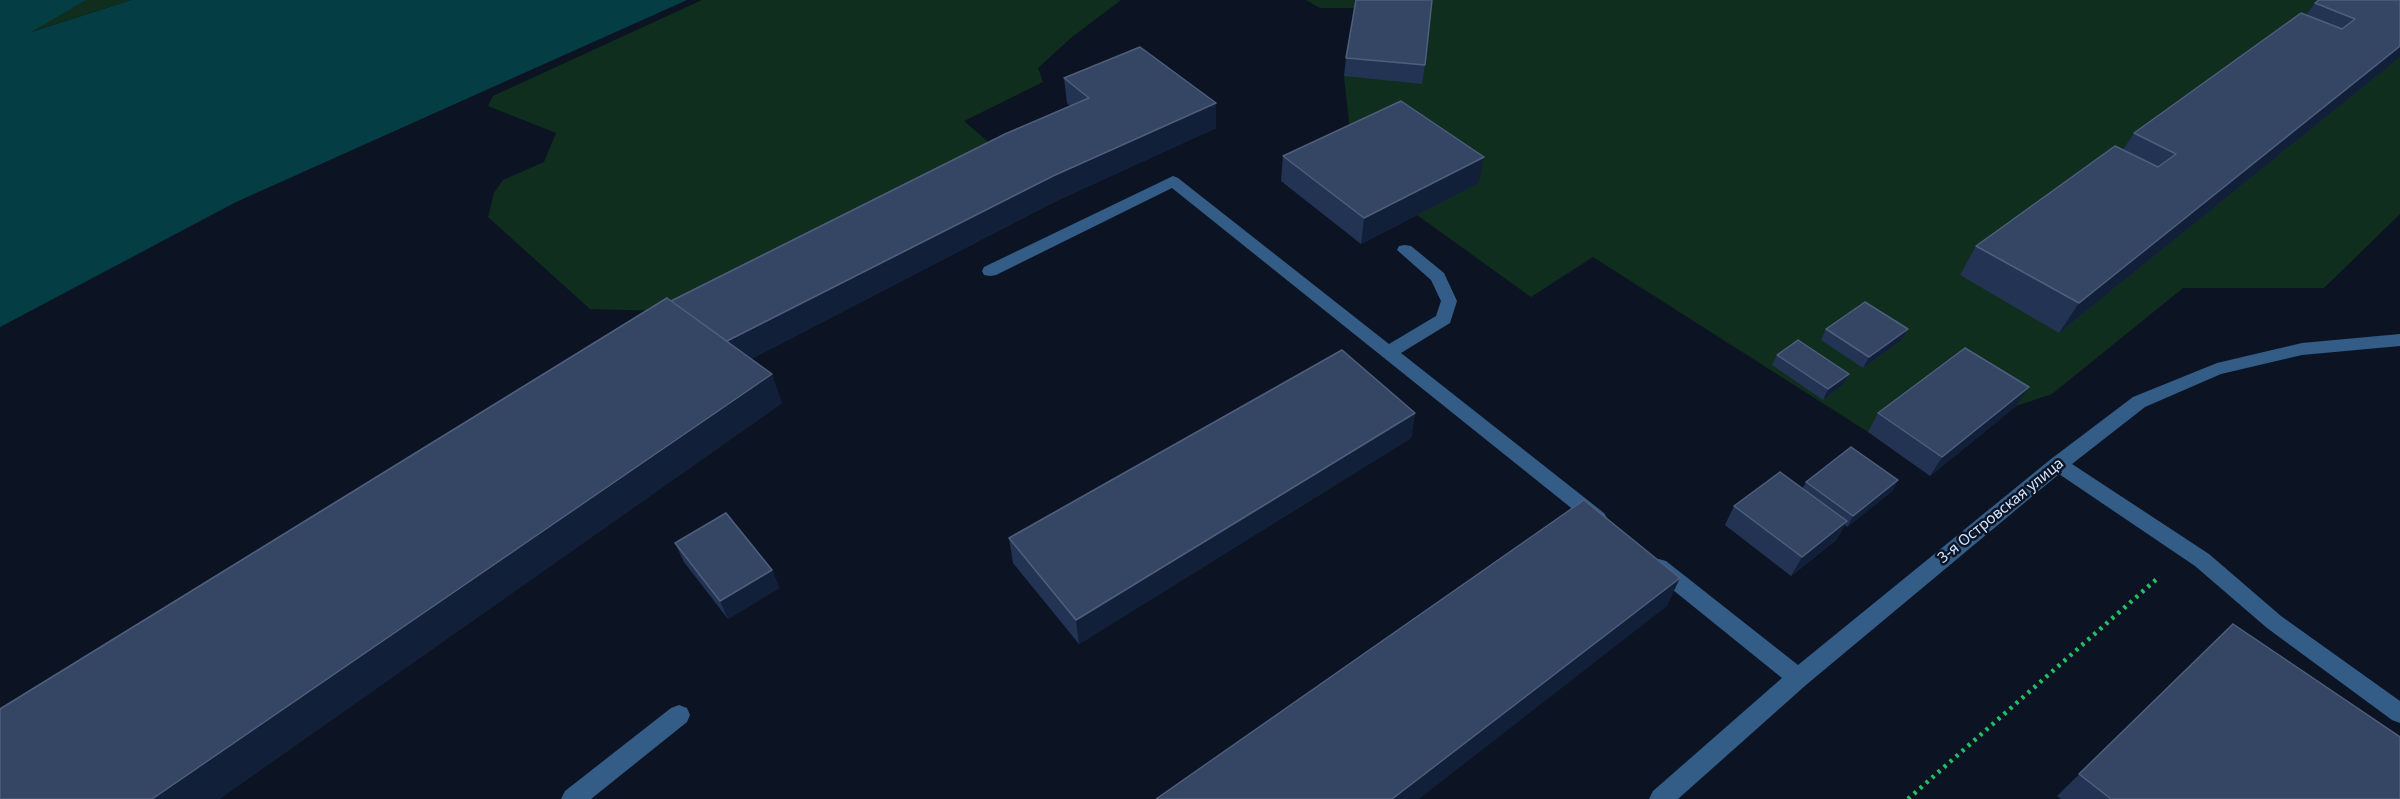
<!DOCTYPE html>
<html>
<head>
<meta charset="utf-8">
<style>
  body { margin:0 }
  canvas { display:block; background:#0c1424 }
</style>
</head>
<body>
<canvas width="2400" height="799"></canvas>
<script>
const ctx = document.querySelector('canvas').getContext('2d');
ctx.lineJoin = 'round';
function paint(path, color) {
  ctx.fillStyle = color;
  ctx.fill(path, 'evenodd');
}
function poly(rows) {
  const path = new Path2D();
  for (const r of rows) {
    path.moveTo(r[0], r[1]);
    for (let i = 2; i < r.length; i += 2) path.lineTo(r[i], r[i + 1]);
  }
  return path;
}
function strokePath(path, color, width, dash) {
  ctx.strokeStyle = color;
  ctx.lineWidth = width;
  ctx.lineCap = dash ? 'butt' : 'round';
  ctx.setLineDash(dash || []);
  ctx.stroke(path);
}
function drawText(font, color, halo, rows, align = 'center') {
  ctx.font = font + ' "Noto Sans",sans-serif';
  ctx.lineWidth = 5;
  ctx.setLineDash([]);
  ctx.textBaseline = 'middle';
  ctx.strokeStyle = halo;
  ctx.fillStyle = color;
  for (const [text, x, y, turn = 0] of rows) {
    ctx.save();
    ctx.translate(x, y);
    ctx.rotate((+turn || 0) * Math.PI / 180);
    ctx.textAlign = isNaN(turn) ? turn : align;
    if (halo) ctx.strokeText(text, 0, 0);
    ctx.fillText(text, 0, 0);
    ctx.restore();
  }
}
paint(poly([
  [86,0,132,0,27,33],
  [702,0,1121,0,1072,37,1038,68,1043,82,964,121,1008,159,665,311,590,309,488,217,494,193,503,180,544,162,556,133,488,106,493,96],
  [1306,0,1360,0,1357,8,1320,8],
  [1395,0,2400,0,2400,214,2324,288,2183,288,2052,394,2016,406,1868,432,1593,257,1531,297,1417,215,1352,147,1344,77,1412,13]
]), '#0f2e1d');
paint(poly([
  [0,0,86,0,31,32,132,0,687,0,236,202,0,327]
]), '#053d44');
strokePath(poly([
  [1908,799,2159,577]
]), '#24be64', 4.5, [3, 5]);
paint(poly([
  [1173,176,1178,178,1389,344,1436,316,1441,301,1431,280,1397,250,1399,246,1405,245,1411,246,1444,273,1457,301,1450,323,1401,353,1604,513,1607,518,1604,523,1597,526,1590,523,1172,188,996,275,990,276,984,275,982,271,984,267,1173,176],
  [2400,334,2400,346,2302,355,2221,374,2145,407,2072,464,2209,554,2281,616,2400,701,2400,723,2392,720,2267,628,2195,566,2059,474,1806,685,1678,799,1649,799,1653,791,1782,678,1652,573,1649,567,1652,561,1659,559,1666,561,1798,665,2051,459,2133,397,2217,363,2302,343,2400,334],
  [679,705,687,708,690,715,687,722,591,799,561,799,565,791,671,708,679,705]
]), '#335c87');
paint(poly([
  [2400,0,2400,57,2059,333,1960,275,1976,246,2123,150,2134,133,2306,15,2315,3],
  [1346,58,1425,65,1422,84,1344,76],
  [1064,78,1216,128,1056,201,751,359,782,403,219,799,0,799,671,301,1070,106,1067,103],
  [1283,156,1479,183,1361,244,1281,181],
  [1826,329,1908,329,1902,340,1863,368,1821,340],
  [1777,355,1849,374,1844,384,1823,400,1772,365],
  [2016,406,1930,476,1868,432,1878,413],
  [1415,413,1411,438,1079,644,1013,563,1009,538],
  [1898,480,1892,491,1847,527,1845,525,1836,540,1791,576,1725,525,1734,506,1802,489,1806,482],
  [675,543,772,570,779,588,728,619,684,562],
  [2233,624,2400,799,2061,799,2057,796]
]), '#233353');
paint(poly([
  [2400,46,2400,57,2059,333,2079,303],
  [1216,103,1216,128,1056,201,734,368,725,342,1053,176],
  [1484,157,1479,183,1361,244,1364,218],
  [1908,329,1902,340,1863,368,1869,357],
  [772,374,782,403,219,799,152,799],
  [1849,374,1844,384,1823,400,1828,389],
  [2029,387,2016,406,1930,476,1942,457],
  [1415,413,1411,438,1079,644,1076,620],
  [1898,480,1892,491,1847,527,1853,516],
  [1847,521,1836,540,1791,576,1802,557],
  [772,570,779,588,728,619,720,601],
  [1680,578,1667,606,1419,799,1392,799]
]), '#121f38');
const building = poly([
  [1356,0,1432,0,1425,65,1346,58,1356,0],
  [2319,0,2400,0,2400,46,2079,303,1976,246,2115,146,2158,167,2176,154,2134,133,2301,13,2342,29,2355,19,2315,3,2319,0],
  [1140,47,1216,103,1053,176,727,341,671,301,1005,134,1089,98,1064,78,1140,47],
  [1401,101,1484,157,1364,218,1283,156,1401,101],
  [667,298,772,374,152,799,0,799,0,709,667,298],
  [1865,302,1908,329,1869,357,1826,329,1865,302],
  [1798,340,1849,374,1828,389,1777,355,1798,340],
  [1965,348,2029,387,1942,457,1878,413,1965,348],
  [1342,350,1415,413,1076,620,1009,538,1342,350],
  [1851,447,1898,480,1853,516,1806,482,1851,447],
  [1780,472,1847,521,1802,557,1734,506,1780,472],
  [1584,500,1680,578,1392,799,1156,799,1584,500],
  [726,513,772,570,720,601,675,543,726,513],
  [2233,624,2400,737,2400,799,2111,799,2079,774,2233,624]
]);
paint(building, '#354665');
strokePath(building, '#4e5f7e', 1.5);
drawText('15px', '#cfe3ff', '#0c1424', [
  ["3-я Островская улица",2001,511,-39]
]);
</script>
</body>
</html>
